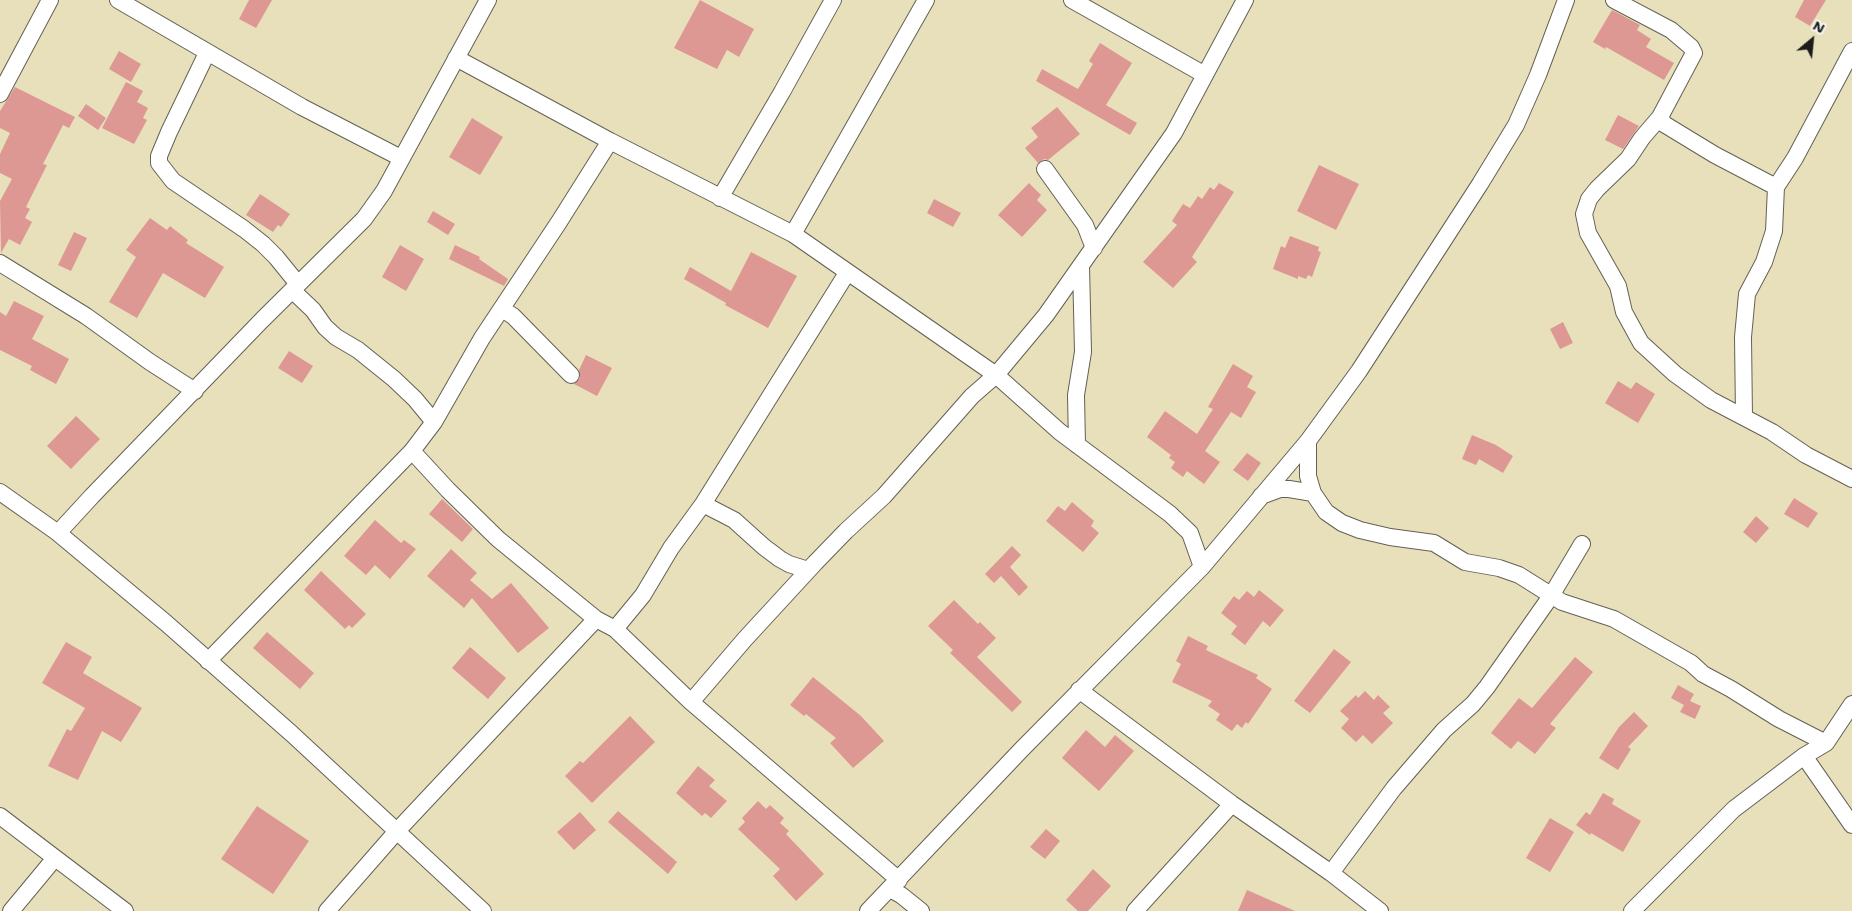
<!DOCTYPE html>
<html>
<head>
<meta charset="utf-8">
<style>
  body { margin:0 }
  #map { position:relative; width:1852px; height:911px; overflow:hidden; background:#e8e0bb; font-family:"Shantell Sans",sans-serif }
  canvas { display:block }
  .north { position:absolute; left:1787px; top:15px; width:50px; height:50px; -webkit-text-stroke:4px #f6f6f2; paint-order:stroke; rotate:28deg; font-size:14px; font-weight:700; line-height:20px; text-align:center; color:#1c1c1c }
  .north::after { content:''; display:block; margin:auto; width:18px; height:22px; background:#1c1c1c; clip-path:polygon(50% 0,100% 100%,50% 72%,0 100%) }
</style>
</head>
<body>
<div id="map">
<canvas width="1852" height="911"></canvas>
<div class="north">N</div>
</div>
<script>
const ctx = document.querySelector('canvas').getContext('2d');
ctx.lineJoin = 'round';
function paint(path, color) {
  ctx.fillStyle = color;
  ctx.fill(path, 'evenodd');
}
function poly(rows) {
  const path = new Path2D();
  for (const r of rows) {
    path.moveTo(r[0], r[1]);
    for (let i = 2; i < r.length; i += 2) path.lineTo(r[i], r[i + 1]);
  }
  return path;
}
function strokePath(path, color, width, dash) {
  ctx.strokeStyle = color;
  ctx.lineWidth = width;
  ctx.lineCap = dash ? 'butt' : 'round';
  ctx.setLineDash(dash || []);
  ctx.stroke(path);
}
paint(poly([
  [249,0,272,0,256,28,239,19],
  [700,0,754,29,739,57,727,50,717,69,674,48],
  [1804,0,1826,0,1810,26,1795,17],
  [1612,10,1640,25,1637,30,1651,39,1646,47,1674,63,1664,80,1606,47,1605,49,1593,42],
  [1100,43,1132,63,1106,105,1137,123,1130,135,1036,81,1042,69,1078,89,1093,64,1089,61],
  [119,51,141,64,131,82,109,69],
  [126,82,143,91,137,102,148,108,143,118,147,120,134,144,102,128],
  [15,87,75,117,69,128,63,125,43,164,47,165,26,207,30,209,25,218,32,222,20,245,9,239,1,253,0,201,12,179,0,173,0,154,10,133,0,128,0,111],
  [86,104,106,118,98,130,78,116],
  [1057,107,1080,134,1048,160,1044,159,1038,163,1025,148,1038,137,1031,128],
  [1618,115,1639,126,1623,149,1605,140],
  [472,118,503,137,480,175,449,157],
  [1319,165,1359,184,1336,230,1297,211],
  [1029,183,1041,195,1037,200,1047,210,1022,237,998,215],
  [1219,183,1234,192,1192,257,1197,262,1173,288,1143,262,1177,225,1172,221,1183,204,1190,208,1198,196,1202,199,1210,187,1214,190],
  [260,194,290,214,281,227,278,225,273,232,246,215],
  [934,199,961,213,953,227,927,213],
  [433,211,455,224,448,235,427,222],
  [150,218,167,230,170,226,188,240,186,243,224,267,205,298,163,273,137,318,109,302,136,257,126,250],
  [74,232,87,238,71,271,58,265],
  [1290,236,1319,247,1318,251,1321,252,1312,277,1308,275,1306,279,1298,276,1298,279,1273,269,1281,246,1285,248],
  [400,245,424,259,406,291,382,277],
  [455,245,480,257,479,259,508,279,504,286,449,259],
  [751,252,797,276,768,328,725,305,726,303,684,279,690,267,731,291],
  [14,301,44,316,32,339,69,359,56,384,30,370,32,366,0,350,0,312,6,316],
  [1563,322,1573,343,1560,349,1550,329],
  [289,351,313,366,302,383,278,368],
  [586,355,612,368,597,396,574,384,580,378,579,370],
  [1233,364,1253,376,1247,387,1256,392,1241,418,1231,412,1205,451,1220,462,1204,484,1187,471,1183,477,1171,468,1175,462,1169,458,1171,455,1147,437,1165,411,1197,434,1213,409,1208,407],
  [1618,381,1631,389,1636,382,1655,394,1638,423,1605,403],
  [76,416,100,439,71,469,47,446],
  [1472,435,1496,445,1513,456,1503,473,1479,459,1476,465,1462,459],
  [1247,453,1261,463,1248,481,1233,470],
  [1794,498,1818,513,1808,528,1784,514],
  [442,499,473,529,462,542,429,514],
  [1072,502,1094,521,1091,526,1099,533,1083,552,1046,521,1058,506,1065,511],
  [1756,516,1769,528,1756,543,1743,532],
  [375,520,401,543,404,540,416,549,390,579,375,565,366,575,344,556],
  [1012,546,1021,555,1010,567,1028,587,1019,596,1001,576,994,583,985,574],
  [451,549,477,573,470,580,492,599,511,583,549,628,518,653,472,598,464,608,427,576],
  [321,571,366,614,352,628,349,625,345,629,304,590],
  [1259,590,1284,610,1270,627,1263,621,1245,645,1231,634,1237,626,1221,613,1234,596,1239,600,1247,591,1254,597],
  [954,600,978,624,980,622,996,638,977,657,1022,702,1012,712,950,653,953,650,928,626],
  [267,632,314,673,300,689,253,648],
  [1188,636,1208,646,1206,650,1258,675,1256,678,1272,689,1248,724,1246,722,1242,728,1237,724,1232,731,1216,720,1220,714,1208,706,1212,701,1172,682,1181,664,1176,661],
  [66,642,92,657,83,673,142,708,121,742,102,731,78,780,48,766,67,729,71,731,85,708,42,683],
  [470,647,506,678,488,699,452,668],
  [1334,649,1351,662,1310,713,1294,701],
  [1575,657,1593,672,1550,724,1556,728,1535,754,1518,741,1511,749,1491,733,1519,698,1532,708],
  [813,677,861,716,884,741,853,768,830,743,836,738,806,714,804,716,790,705],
  [1678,685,1694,694,1690,701,1701,706,1695,719,1680,712,1684,705,1671,698],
  [1365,691,1374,700,1378,695,1390,707,1383,713,1393,723,1372,744,1363,735,1356,742,1341,728,1349,719,1340,711,1356,695,1358,698],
  [1634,712,1648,726,1628,747,1631,749,1618,770,1599,758,1619,727],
  [630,716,655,742,592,803,565,776,580,761,583,763],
  [1086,730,1105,747,1115,735,1134,751,1099,791,1062,758],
  [698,766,715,780,709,786,727,801,711,818,705,813,702,816,676,793],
  [1603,793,1614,799,1612,804,1641,821,1623,852,1591,833,1590,835,1576,825,1586,812,1590,815],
  [758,801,766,809,770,805,784,818,780,823,789,831,786,834,824,874,796,901,773,876,780,869,738,829,745,822,742,818],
  [257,806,309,841,273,894,221,859],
  [618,811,677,862,668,874,608,822],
  [580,812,596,830,574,850,557,832],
  [1550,818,1574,832,1550,872,1526,858],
  [1046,829,1060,841,1045,859,1030,847],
  [1093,869,1111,886,1088,911,1078,911,1066,900],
  [1247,890,1295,911,1238,911]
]), '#de9893');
const street = poly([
  [118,0,302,107,401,158],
  [1072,0,1205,75],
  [1614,0,1671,30,1691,47,1694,53,1660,117,1664,124,1715,155,1776,187],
  [207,53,169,132,159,156,159,163,173,181,244,229,263,244,276,257,298,284],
  [456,58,610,141,793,234,996,375,1060,432,1170,514,1190,533,1202,567],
  [0,94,50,0],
  [1660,117,1642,138,1628,159,1597,189,1589,199,1584,214,1588,233,1618,286,1624,312,1641,343,1675,374,1711,400,1772,432,1806,455,1852,479],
  [1045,169,1085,225,1094,248],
  [720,198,782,92,833,0],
  [793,234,926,0],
  [0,263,86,316,150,362,195,391],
  [292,290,313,310,325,327,336,337,358,350,394,379,415,399,434,422],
  [502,309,513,316,571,375],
  [1744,417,1743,337,1747,294,1764,262,1774,231,1776,187,1795,158,1852,51],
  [1308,441,1308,476,1313,493,1326,512,1342,523,1360,530,1390,537,1434,543,1465,562,1499,568,1519,575,1562,602,1614,619,1691,663,1703,674,1731,689,1779,719,1826,743],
  [1077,445,1076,395,1083,352,1081,266],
  [412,451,448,490,498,539,596,619,615,629,691,702,899,880],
  [0,492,58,533,166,623,292,734,483,911],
  [1261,496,1280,489,1289,489,1313,493],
  [703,504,734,520,764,547,780,559,789,564,808,570],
  [58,533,92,496,262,320,364,219,384,191,488,0],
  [615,629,643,595,671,548,703,504,847,273],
  [208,661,412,451,434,422,482,338,559,222,610,141],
  [1079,690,1232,804,1331,873,1380,911],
  [691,702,745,639,815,563,846,531,884,496,972,396,996,375,1046,315,1174,133,1245,0],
  [1804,756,1852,825],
  [0,816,125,911],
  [1331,873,1394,788,1444,730,1473,704,1487,687,1551,596,1582,544],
  [890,889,901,895,921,911],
  [11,911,55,858],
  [327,911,397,831,596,619],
  [868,911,1022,749,1202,567,1308,441,1359,371,1480,184,1516,125,1538,75,1566,0],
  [1135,911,1232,804],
  [1632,911,1734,809,1804,756,1826,743,1852,704]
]);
strokePath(street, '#636154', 18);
strokePath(street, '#fff', 16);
</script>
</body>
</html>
